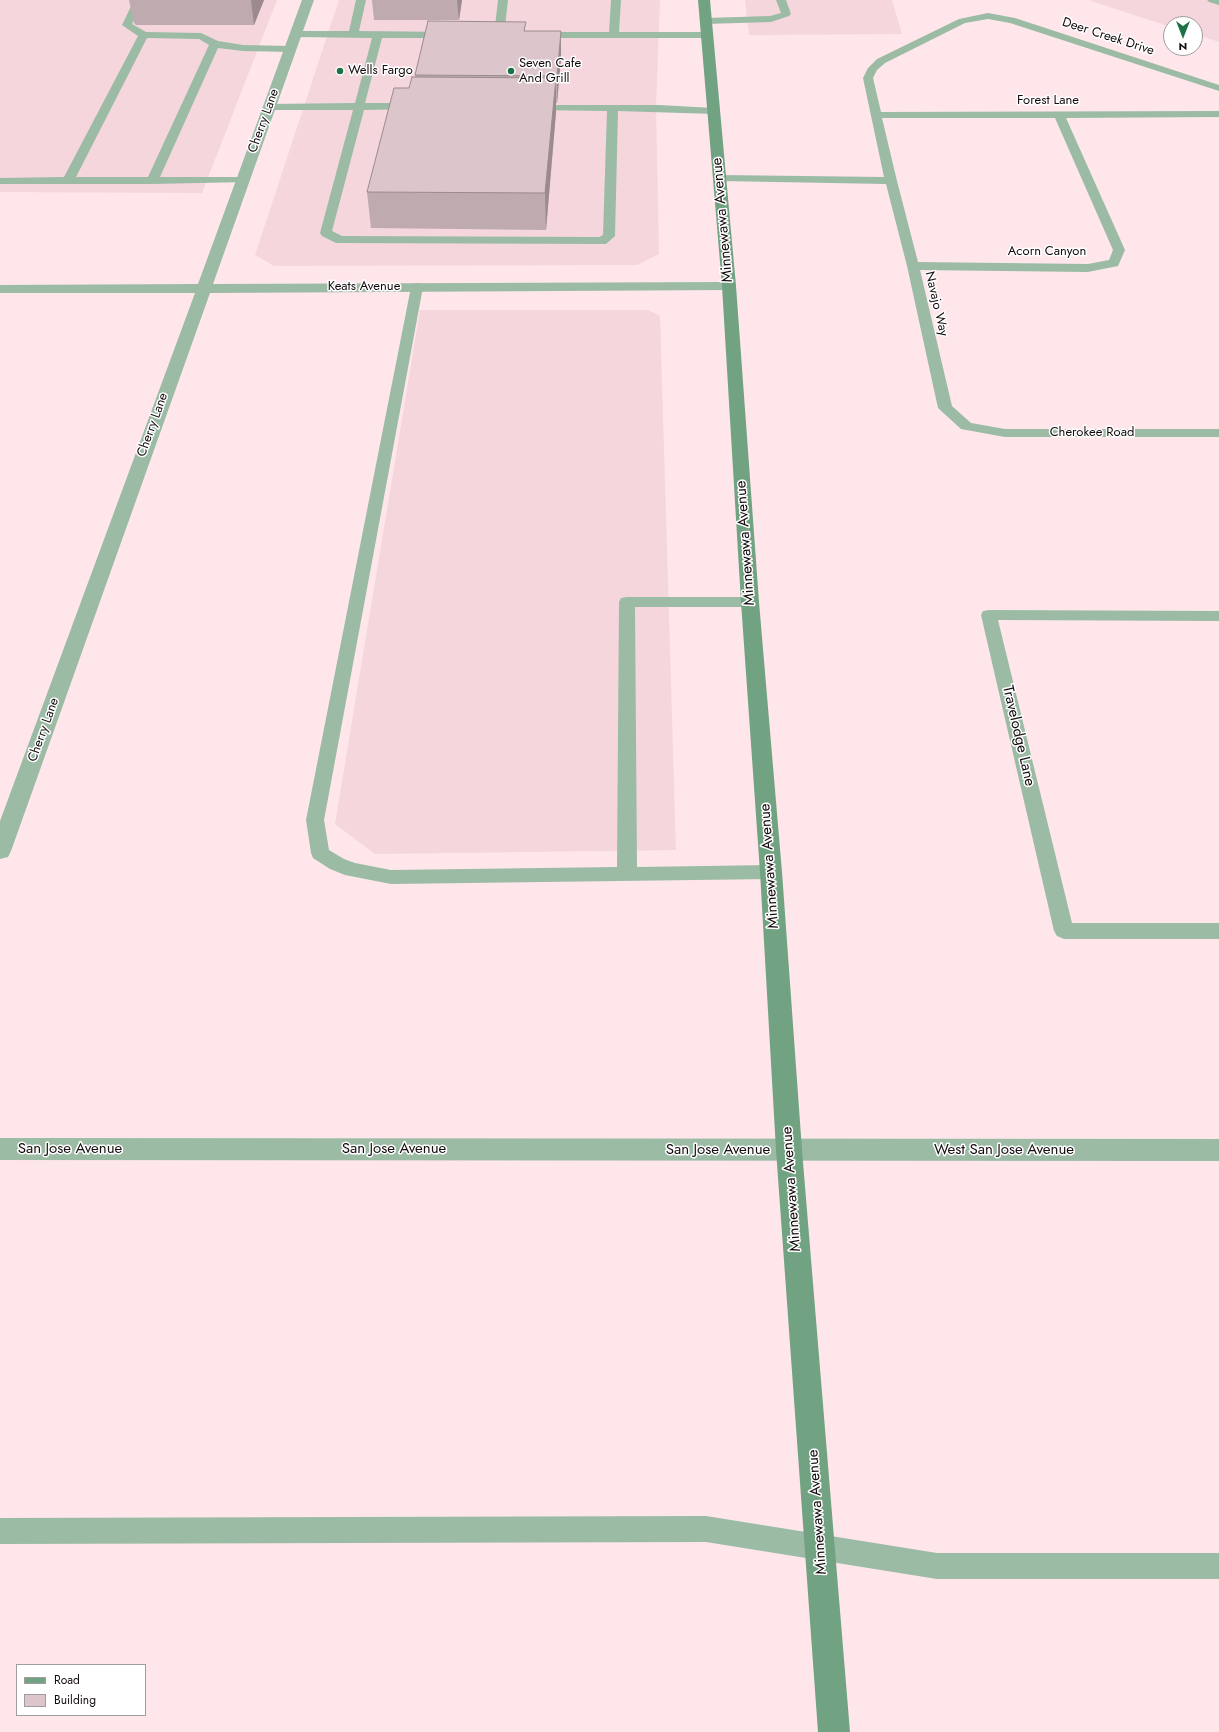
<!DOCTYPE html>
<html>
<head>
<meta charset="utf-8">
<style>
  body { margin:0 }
  #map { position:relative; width:1219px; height:1732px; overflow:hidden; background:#fee6eb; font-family:Jost,sans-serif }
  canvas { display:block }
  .legend { position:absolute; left:16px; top:1664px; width:130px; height:52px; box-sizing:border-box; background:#fff; border:1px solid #a19d9e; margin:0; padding:5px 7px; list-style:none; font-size:12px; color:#130b0d }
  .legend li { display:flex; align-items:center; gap:8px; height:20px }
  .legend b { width:20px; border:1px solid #a19d9e }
  .north { position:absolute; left:1163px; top:16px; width:40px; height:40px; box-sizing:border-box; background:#fff; border:1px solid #a19d9e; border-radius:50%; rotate:180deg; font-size:11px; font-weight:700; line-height:16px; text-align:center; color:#130b0d }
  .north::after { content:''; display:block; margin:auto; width:14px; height:18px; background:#1c7245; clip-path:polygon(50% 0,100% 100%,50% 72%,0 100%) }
</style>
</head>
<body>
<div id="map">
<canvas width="1219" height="1732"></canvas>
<ul class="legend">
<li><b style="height:5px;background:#71a282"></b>Road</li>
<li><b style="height:11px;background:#ddc6cb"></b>Building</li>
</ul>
<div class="north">N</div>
</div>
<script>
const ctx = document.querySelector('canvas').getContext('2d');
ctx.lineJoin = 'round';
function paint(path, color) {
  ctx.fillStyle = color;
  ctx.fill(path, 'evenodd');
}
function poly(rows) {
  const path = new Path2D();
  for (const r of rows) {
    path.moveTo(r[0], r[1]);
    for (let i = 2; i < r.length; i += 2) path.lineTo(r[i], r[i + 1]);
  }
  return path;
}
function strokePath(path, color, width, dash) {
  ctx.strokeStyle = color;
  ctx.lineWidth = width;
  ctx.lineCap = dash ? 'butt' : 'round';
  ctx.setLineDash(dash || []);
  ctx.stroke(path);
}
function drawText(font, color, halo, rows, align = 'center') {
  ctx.font = font + ' Jost,sans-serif';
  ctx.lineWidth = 3;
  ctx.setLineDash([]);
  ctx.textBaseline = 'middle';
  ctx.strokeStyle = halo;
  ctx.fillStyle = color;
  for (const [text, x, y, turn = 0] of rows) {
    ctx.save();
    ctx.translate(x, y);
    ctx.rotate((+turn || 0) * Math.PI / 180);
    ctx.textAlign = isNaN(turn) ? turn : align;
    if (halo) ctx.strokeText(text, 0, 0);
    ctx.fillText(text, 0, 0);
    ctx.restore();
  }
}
paint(poly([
  [0,0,277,0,202,193,0,192],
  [339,0,660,0,656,106,659,254,637,265,274,266,255,255],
  [745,0,892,0,902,34,749,35],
  [1088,0,1219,0,1219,42,1195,34,1195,24,1171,24,1171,27],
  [420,310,648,310,660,316,676,850,375,854,335,824]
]), '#f5d6dd');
paint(poly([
  [134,0,144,0,132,24,146,32,201,33,218,41,243,45,290,46,295,49,290,52,243,51,218,48,160,177,242,177,246,178,248,180,246,182,152,184,0,184,0,178,64,177,138,36,122,25,134,0],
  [147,38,199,39,209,45,148,177,76,177,147,38],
  [356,0,366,0,359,31,451,32,456,35,451,38,382,38,365,103,415,103,420,106,415,109,364,110,332,231,342,236,599,237,603,235,607,111,532,110,527,107,528,105,659,105,714,108,719,111,714,114,618,111,615,236,606,244,336,243,322,236,320,233,353,110,269,110,264,107,269,104,355,103,372,38,295,37,290,34,295,31,349,31,356,0],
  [498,0,508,0,504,35,499,38,494,35,498,0],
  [611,0,621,0,619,32,707,32,712,35,707,38,536,38,531,35,536,32,609,32,611,0],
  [776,0,786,0,791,14,789,16,771,22,706,24,701,21,706,18,770,16,781,13,776,0],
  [1207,0,1219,0,1219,5,1209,2,1207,0],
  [988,13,1015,18,1219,85,1219,91,1010,23,988,19,965,23,885,63,877,70,873,78,881,112,1219,111,1219,117,1066,118,1125,250,1118,266,1088,272,920,270,952,406,971,423,1005,429,1219,429,1219,437,1005,437,961,429,938,408,907,266,886,184,720,181,716,180,714,178,716,176,720,175,884,177,863,78,868,68,877,59,959,19,988,13],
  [882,118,1055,118,1113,250,1109,260,1088,264,918,262,897,181,882,118],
  [417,283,422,284,423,287,324,820,329,850,344,859,355,863,391,870,617,867,619,602,621,598,627,597,750,597,756,598,758,602,756,606,750,607,635,607,637,867,771,865,778,867,781,872,778,877,771,879,391,884,345,875,330,869,313,858,311,853,306,820,411,287,412,284,417,283],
  [989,610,1219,611,1219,621,998,620,1072,923,1219,923,1219,939,1064,939,1057,936,1054,931,981,615,983,611,989,610],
  [706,1516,937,1553,1219,1553,1219,1579,937,1579,706,1542,0,1544,0,1518,706,1516]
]), '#9bbba5');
paint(poly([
  [302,0,314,0,213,284,729,282,734,283,736,286,734,289,729,290,210,293,11,851,8,857,0,859,0,821,195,293,0,293,0,285,198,284,302,0],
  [0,1138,1219,1139,1219,1161,0,1160,0,1138]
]), '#9bbba5');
paint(poly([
  [698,0,710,0,736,286,759,602,782,872,802,1150,850,1732,818,1732,776,1150,760,872,741,602,722,286,698,0]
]), '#71a282');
paint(poly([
  [129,0,264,0,254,25,136,25,134,23],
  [372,0,462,0,459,20,374,20],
  [526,31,561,58,557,103,556,103,556,112,546,230,371,228,367,192,409,88,415,77,415,75]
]), '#beaaaf');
paint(poly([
  [251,0,264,0,254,25],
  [457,0,462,0,459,20],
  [561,31,561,58,557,103,557,76],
  [556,78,556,112,546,230,545,193]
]), '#9b8b8e');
const building = poly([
  [428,21,526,22,524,31,561,31,557,76,415,75,428,21],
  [412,77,556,78,545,193,367,192,394,88,409,88,412,77]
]);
paint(building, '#ddc6cb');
strokePath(building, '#9b8b8e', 1);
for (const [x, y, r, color] of [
  [340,71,4,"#1c7245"],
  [511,71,4,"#1c7245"]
]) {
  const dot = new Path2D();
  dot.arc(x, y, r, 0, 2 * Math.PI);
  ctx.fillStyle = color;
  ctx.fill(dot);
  strokePath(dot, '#fff', 1.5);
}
drawText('13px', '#130b0d', '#fff', [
  ["Deer Creek Drive",1108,37,18],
  ["Forest Lane",1048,101],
  ["Cherry Lane",264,121,-70],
  ["Acorn Canyon",1047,252],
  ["Keats Avenue",364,287],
  ["Navajo Way",936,304,77],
  ["Cherry Lane",153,425,-70],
  ["Cherokee Road",1092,433],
  ["Cherry Lane",44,730,-70]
]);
drawText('13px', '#130b0d', '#fff', [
  ["Seven Cafe",519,64],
  ["And Grill",519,79],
  ["Wells Fargo",348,71]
], 'left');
drawText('15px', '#130b0d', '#fff', [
  ["Minnewawa Avenue",723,220,-95],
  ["Minnewawa Avenue",746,543,-94],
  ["Travelodge Lane",1018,736,77],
  ["Minnewawa Avenue",770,866,-94],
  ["San Jose Avenue",70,1149],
  ["San Jose Avenue",394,1149],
  ["San Jose Avenue",718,1150],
  ["West San Jose Avenue",1004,1150],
  ["Minnewawa Avenue",792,1189,-94],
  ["Minnewawa Avenue",818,1512,-94]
]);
</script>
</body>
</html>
